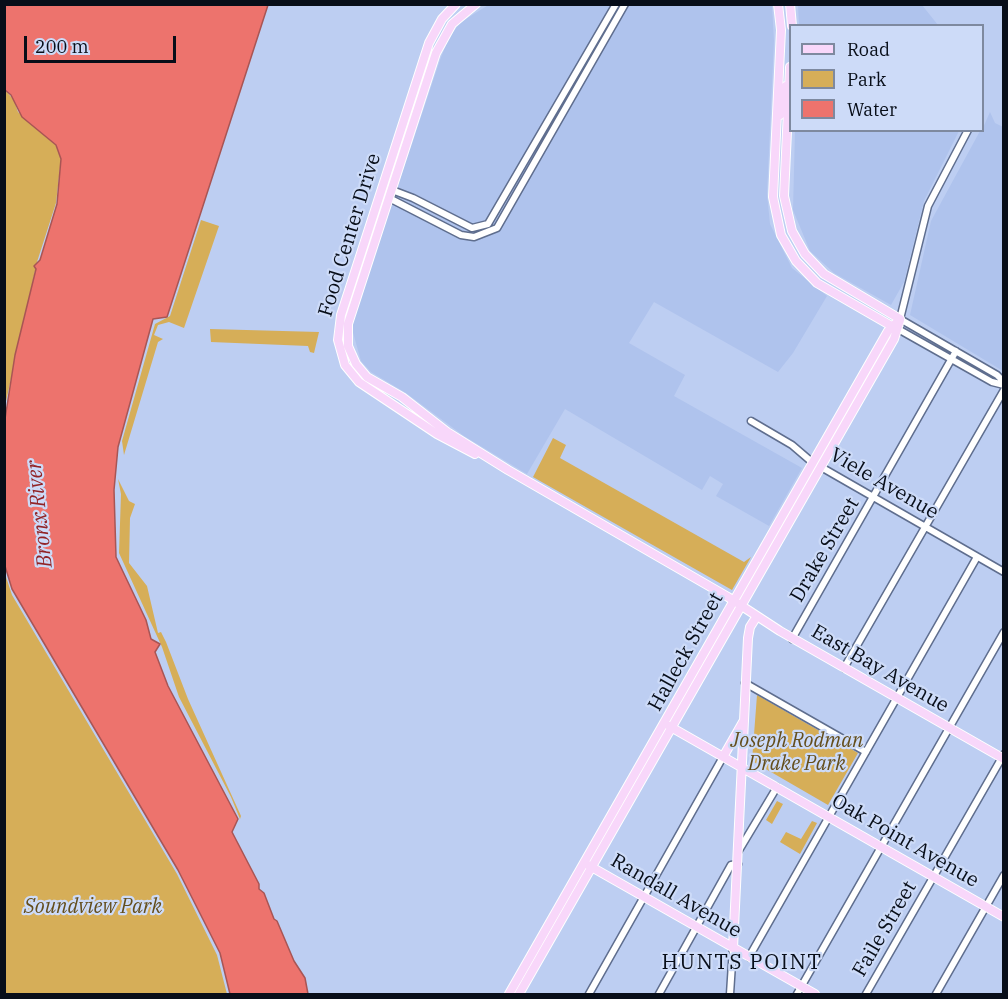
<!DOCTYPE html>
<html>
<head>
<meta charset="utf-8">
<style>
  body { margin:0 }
  #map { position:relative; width:1008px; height:999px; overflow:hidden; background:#bdcef2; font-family:"IBM Plex Serif",serif }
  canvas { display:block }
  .frame { position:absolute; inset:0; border:6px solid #080e19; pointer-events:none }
  .legend { position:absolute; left:789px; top:24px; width:195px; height:108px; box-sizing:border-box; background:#cddbf8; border:2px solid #7e899f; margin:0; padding:8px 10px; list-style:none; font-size:18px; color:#080e19 }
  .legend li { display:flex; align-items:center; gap:12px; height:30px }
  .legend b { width:30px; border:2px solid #7e899f }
  .scale { position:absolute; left:24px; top:36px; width:152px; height:27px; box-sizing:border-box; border:3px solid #080e19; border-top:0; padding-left:8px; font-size:18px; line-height:21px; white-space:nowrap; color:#080e19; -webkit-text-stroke:4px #cddbf8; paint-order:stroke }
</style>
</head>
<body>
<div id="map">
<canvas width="1008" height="999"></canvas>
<div class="frame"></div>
<ul class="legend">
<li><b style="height:8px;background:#f8d7fa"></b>Road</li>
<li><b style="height:16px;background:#d6ae58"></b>Park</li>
<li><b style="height:16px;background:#ed736d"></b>Water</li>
</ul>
<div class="scale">200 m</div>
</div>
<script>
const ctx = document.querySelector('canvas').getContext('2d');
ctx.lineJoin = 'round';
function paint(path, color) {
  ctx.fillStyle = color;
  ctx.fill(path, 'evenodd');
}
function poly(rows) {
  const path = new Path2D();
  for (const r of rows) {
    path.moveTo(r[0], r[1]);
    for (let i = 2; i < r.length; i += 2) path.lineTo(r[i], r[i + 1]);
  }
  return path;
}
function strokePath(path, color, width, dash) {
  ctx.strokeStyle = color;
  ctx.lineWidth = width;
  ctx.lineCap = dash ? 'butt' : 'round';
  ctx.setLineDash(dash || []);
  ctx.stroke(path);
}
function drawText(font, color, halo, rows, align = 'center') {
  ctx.font = font + ' "IBM Plex Serif",serif';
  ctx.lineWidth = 4.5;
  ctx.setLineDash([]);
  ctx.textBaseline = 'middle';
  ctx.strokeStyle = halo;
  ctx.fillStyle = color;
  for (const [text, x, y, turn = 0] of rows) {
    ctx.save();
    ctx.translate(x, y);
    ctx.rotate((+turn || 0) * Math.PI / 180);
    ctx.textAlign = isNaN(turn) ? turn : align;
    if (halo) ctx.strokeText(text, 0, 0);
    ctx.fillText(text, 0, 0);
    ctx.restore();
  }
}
paint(poly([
  [490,4,772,5,774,41,767,194,770,224,792,268,827,296,793,353,778,372,654,302,629,343,685,375,674,396,802,468,769,526,716,496,723,484,710,476,702,490,565,409,527,474,464,436,406,393,371,372,361,361,352,329,355,314,440,60,449,37,461,22],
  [798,5,922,5,938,25,799,25],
  [990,112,995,123,1003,127,1003,371,910,315,931,221,980,131,982,130],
  [795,131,959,131,924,201,904,282,891,305,834,273,810,251,793,210]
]), '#afc3ed');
paint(poly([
  [5,90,14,100,18,112,56,145,61,159,56,203,37,262,5,406],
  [201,220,219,226,184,328,169,322,158,325,154,335,163,339,158,342,124,455,122,441,155,324,170,316],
  [210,329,319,332,314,353,310,352,308,346,211,342],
  [553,438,566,445,560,458,744,562,751,557,732,590,533,477],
  [118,479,129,501,135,504,130,518,129,563,147,586,158,633,161,632,166,642,188,699,241,816,240,819,231,797,179,697,162,647,119,553,121,494],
  [5,574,12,595,177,874,217,955,227,994,5,994],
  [757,695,858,753,828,805,752,761],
  [777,801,783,804,772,824,766,820],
  [812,821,817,823,800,854,780,842,786,832,801,839]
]), '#d6ae58');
const water = poly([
  [4,5,268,5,167,317,153,319,118,447,114,490,116,557,146,620,151,639,160,644,155,652,168,686,238,819,232,832,259,884,259,889,264,893,274,919,277,921,294,961,305,978,308,994,230,994,220,953,178,870,12,589,5,566,5,419,15,355,36,269,34,266,40,260,57,204,61,159,56,145,22,117,11,95,5,90,4,5]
]);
paint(water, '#ed736d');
strokePath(water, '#a85554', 1.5);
const minor = poly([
  [968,130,928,206,900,319,997,375,1004,382],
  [381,192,392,190,413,198,472,228,488,224,616,4],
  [389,198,461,235,474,237,497,228,625,4],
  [898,329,992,382,1004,385],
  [751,421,792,445,813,463],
  [821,467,1004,572],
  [792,639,956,351],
  [844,668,1004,390],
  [745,683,866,752],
  [738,852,777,787],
  [749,957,977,557],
  [589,994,723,757],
  [659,994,731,865,738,864],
  [730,994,733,948],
  [797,994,1004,632],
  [866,994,1004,754],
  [936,994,1004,875]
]);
const major = poly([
  [456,4,442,19,429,43,341,315,338,340,345,365,359,382,437,434,475,454],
  [476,4,452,24,436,53,348,324,348,346,356,364,367,377,402,397,447,432,508,470,728,597,780,631,1004,759],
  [778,4,781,30,773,197,781,235,796,261,817,283,895,328],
  [790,4,792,26],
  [790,67,784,196,792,231,805,254,824,274,900,319],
  [780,115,786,86],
  [669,726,1004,917],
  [723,757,743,722],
  [588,865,815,994],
  [733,948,748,638,750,627,757,616],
  [509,994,888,331,900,319],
  [519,994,894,339,900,320]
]);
strokePath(minor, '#5f6e8e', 9);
strokePath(major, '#fff', 10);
strokePath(minor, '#fff', 6);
strokePath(major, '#f8d7fa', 8);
drawText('20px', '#080e19', '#cddbf8', [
  ["Food Center Drive",350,235,-73],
  ["Viele Avenue",884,484,30],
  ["Drake Street",825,550,-60],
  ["Halleck Street",686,652,-61],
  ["East Bay Avenue",880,669,30],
  ["Oak Point Avenue",905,841,30],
  ["Randall Avenue",676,896,30],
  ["Faile Street",885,929,-60]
]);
drawText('italic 20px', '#644e1c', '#cddbf8', [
  ["Joseph Rodman",797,741],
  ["Drake Park",797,764],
  ["Soundview Park",93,907]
]);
drawText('italic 21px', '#912326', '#cddbf8', [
  ["Bronx River",40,514,-96]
]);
ctx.letterSpacing = '1.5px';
drawText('21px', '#080e19', '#cddbf8', [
  ["HUNTS POINT",742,963]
]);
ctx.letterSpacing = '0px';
</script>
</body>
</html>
